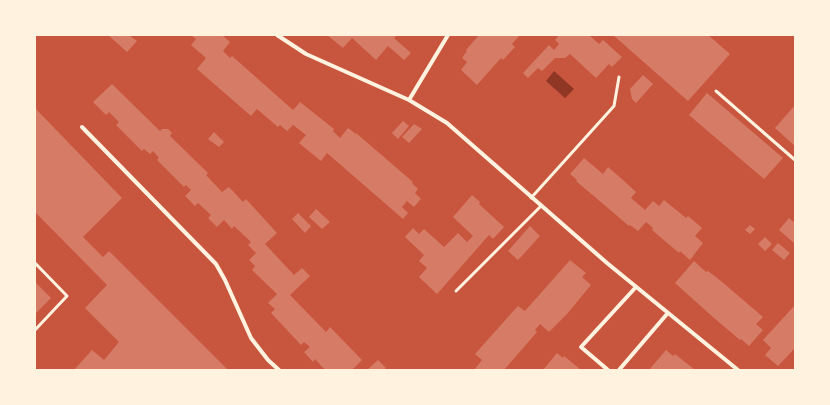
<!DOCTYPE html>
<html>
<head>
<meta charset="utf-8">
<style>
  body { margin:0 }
  #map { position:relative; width:830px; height:405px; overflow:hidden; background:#c8553d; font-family:Signika,sans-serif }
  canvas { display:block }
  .frame { position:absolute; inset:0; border:36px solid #fff3e0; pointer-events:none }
</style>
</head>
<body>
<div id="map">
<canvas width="830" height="405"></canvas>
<div class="frame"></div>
</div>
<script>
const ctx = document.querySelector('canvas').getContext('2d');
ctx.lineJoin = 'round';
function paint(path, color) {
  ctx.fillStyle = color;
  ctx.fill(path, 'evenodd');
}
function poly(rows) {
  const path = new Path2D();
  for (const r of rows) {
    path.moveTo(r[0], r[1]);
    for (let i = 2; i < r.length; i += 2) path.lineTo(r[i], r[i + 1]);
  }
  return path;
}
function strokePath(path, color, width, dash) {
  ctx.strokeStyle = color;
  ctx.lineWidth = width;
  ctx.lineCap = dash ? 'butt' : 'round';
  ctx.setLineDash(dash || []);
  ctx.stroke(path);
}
paint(poly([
  [554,71,574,89,565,98,546,81]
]), '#8f3625');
paint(poly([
  [108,35,129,35,137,41,127,52],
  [191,35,222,35,230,42,223,51,230,58,232,56,293,110,300,102,334,129,333,131,340,138,348,128,356,134,356,133,413,182,412,183,418,189,415,193,421,199,414,207,407,201,402,207,408,213,403,219,327,153,321,161,299,143,306,135,293,125,287,131,280,125,278,127,257,109,251,116,197,69,206,58,191,45,196,39],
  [327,35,397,35,394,38,411,53,404,60,388,46,376,60,352,38,343,48],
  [479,35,520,35,512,44,515,47,503,60,501,58,477,85,461,70,467,62,462,58,467,51,466,50],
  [559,35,589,35,599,44,603,40,622,57,612,67,609,64,596,78,570,54,565,58,555,58,542,71,538,68,528,78,523,73,549,45,554,50,559,44,555,40],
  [613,35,708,35,730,54,688,101],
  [643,75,653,84,636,103,632,99,630,89],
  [112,84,160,131,162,129,168,129,172,133,170,136,208,173,206,175,222,192,229,187,243,202,246,199,277,233,265,244,294,275,302,268,310,276,290,295,326,332,330,327,362,360,352,370,325,370,315,359,313,362,304,352,310,347,304,342,301,345,271,313,275,309,268,303,277,294,252,270,255,266,249,260,256,253,248,245,251,242,234,226,232,229,224,220,217,227,208,218,211,215,198,203,195,206,185,196,191,190,186,185,184,187,157,160,159,158,153,151,150,154,144,149,142,151,116,125,119,122,109,112,106,115,93,102],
  [707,93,783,158,764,179,689,115],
  [795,105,795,146,775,128],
  [35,108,122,198,83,237,103,257,109,251,228,370,74,370,92,350,104,360,119,342,85,308,107,285,35,212],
  [403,121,409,126,398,139,392,133],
  [414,124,422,129,409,143,402,137],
  [214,132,224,142,219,147,208,139],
  [584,158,603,174,608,167,623,180,636,192,631,198,645,210,653,201,659,206,664,200,686,218,688,216,702,228,695,236,703,243,690,260,680,251,679,253,652,230,653,228,646,222,638,231,630,225,629,226,576,181,577,180,570,174],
  [472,195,480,202,479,204,504,227,493,239,489,235,437,294,419,277,427,268,419,261,424,255,405,237,413,228,419,234,424,229,444,247,458,233,467,242,473,236,453,217],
  [316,209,330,222,322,229,309,217],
  [298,213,311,226,305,233,292,219],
  [789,218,795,223,795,244,779,230],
  [750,225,755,229,750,234,745,230],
  [530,226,540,236,518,260,508,251],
  [765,237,772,244,765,251,758,244],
  [778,243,790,253,784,260,772,250],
  [570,260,586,273,582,277,591,285,567,314,549,332,540,324,535,330,537,332,504,370,474,370,482,360,475,354,500,326,518,306,525,311],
  [694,261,706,272,708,271,721,281,763,317,756,324,763,330,749,346,741,339,740,340,714,318,675,283],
  [35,282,51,298,35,314],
  [795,305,795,348,778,366,765,355,771,348,763,340],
  [666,350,673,356,675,354,695,370,649,370],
  [557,353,563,358,564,356,581,370,543,370],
  [378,360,386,368,384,370,367,370]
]), '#d67c66');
strokePath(poly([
  [716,91,795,160],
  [531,198,614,106,619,77],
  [35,263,67,296,35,330],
  [456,291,541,206]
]), '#fff3e0', 3);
strokePath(poly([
  [277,35,306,54,409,100,447,123,607,263,738,370],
  [409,100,448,35],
  [82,127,216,264,225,280,251,338,268,360,279,370],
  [608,370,581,347,636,287],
  [619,370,667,314]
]), '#fff3e0', 4);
</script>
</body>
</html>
